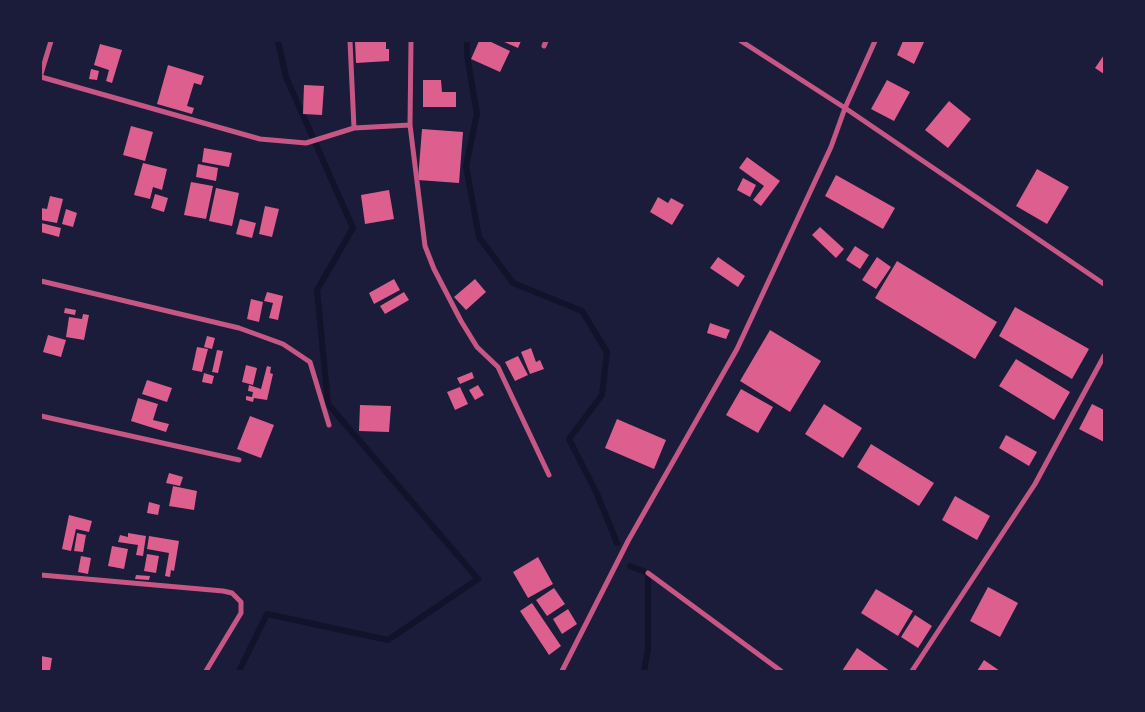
<!DOCTYPE html>
<html>
<head>
<meta charset="utf-8">
<style>
  body { margin:0 }
  #map { position:relative; width:1145px; height:712px; overflow:hidden; background:#1b1b3a; font-family:"Nunito Sans",sans-serif }
  canvas { display:block }
  .frame { position:absolute; inset:0; border:42px solid #1b1b3a; pointer-events:none }
</style>
</head>
<body>
<div id="map">
<canvas width="1145" height="712"></canvas>
<div class="frame"></div>
</div>
<script>
const ctx = document.querySelector('canvas').getContext('2d');
ctx.lineJoin = 'round';
function poly(rows) {
  const path = new Path2D();
  for (const r of rows) {
    path.moveTo(r[0], r[1]);
    for (let i = 2; i < r.length; i += 2) path.lineTo(r[i], r[i + 1]);
  }
  return path;
}
function strokePath(path, color, width, dash) {
  ctx.strokeStyle = color;
  ctx.lineWidth = width;
  ctx.lineCap = dash ? 'butt' : 'round';
  ctx.setLineDash(dash || []);
  ctx.stroke(path);
}
function paint(path, color) {
  ctx.fillStyle = color;
  ctx.fill(path, 'evenodd');
}
strokePath(poly([
  [467,41,467,55,477,114,466,166,479,237,513,283,582,311,607,352,602,395,569,439,597,494,617,543],
  [630,566,648,573,648,649,644,671],
  [239,671,267,614,388,640,478,579,328,404,317,290,353,228,286,77,278,41]
]), '#12122b', 6);
paint(poly([
  [355,41,386,41,386,49,389,49,389,61,356,63],
  [479,41,489,41,510,51,500,72,471,59],
  [502,41,521,41,518,48],
  [903,41,924,42,914,64,897,55],
  [100,44,122,50,112,83,106,81,109,70,94,65],
  [1104,55,1104,74,1095,68],
  [168,65,204,76,201,85,194,83,187,106,194,108,192,114,157,104],
  [91,69,99,71,97,80,89,79],
  [423,80,441,80,442,92,456,92,456,107,423,107],
  [887,80,910,92,894,121,871,109],
  [304,85,324,86,322,115,303,114],
  [949,101,971,119,948,148,925,130],
  [131,126,153,132,145,161,123,155],
  [422,129,463,132,459,183,418,180],
  [204,148,232,153,229,167,202,162],
  [747,157,780,181,761,206,753,200,764,186,739,168],
  [143,163,167,169,162,190,153,187,150,199,134,195],
  [198,164,218,168,216,181,196,177],
  [1037,169,1069,187,1047,224,1016,206],
  [836,175,895,208,883,229,825,196],
  [743,178,756,185,750,197,737,190],
  [191,182,213,186,206,219,184,215],
  [216,188,239,193,232,226,209,221],
  [389,190,394,219,365,224,361,195],
  [155,194,168,198,164,212,151,208],
  [50,196,63,199,57,223,41,220,41,208,47,209],
  [658,197,668,203,671,198,684,205,672,225,650,212],
  [265,206,279,209,272,237,259,234],
  [66,209,77,213,73,227,62,224],
  [240,219,256,223,252,238,236,234],
  [41,223,61,228,59,237,41,232],
  [820,227,844,249,836,258,812,235],
  [855,246,869,255,860,269,846,260],
  [718,257,745,276,738,287,710,268],
  [877,257,891,267,876,289,862,280],
  [897,261,997,322,975,359,875,298],
  [394,279,400,290,374,304,369,293],
  [475,279,486,292,466,310,454,297],
  [267,292,283,296,278,320,269,318,273,303,264,301],
  [404,292,409,300,385,314,380,306],
  [251,299,263,302,259,322,247,319],
  [1015,307,1089,349,1072,379,999,336],
  [65,308,76,310,75,315,64,313],
  [83,314,89,315,84,340,66,337,69,317,82,319],
  [710,323,730,330,726,339,707,333],
  [770,330,821,361,790,412,740,381],
  [48,335,66,340,61,357,43,352],
  [207,336,215,338,212,349,204,347],
  [197,347,208,349,202,372,192,370],
  [531,348,536,362,540,360,544,369,530,374,521,352],
  [217,350,223,351,218,373,212,372],
  [518,356,528,375,515,381,505,362],
  [1016,359,1070,392,1054,420,999,386],
  [246,365,257,368,253,385,242,382],
  [267,366,271,367,270,373,273,374,267,400,254,398,253,402,246,400,246,396,252,397,253,392,248,391,249,385,261,389],
  [472,372,474,378,460,384,457,378],
  [204,373,214,376,212,384,202,382],
  [147,380,172,388,167,402,142,394],
  [478,385,484,395,475,400,469,390],
  [460,387,468,404,455,410,447,392],
  [741,389,773,407,758,433,726,415],
  [138,398,158,404,153,420,169,424,166,432,131,421],
  [824,404,862,428,843,458,805,434],
  [1092,404,1104,410,1104,442,1079,429],
  [360,405,391,406,389,432,359,431],
  [250,416,274,425,261,458,237,449],
  [617,419,666,440,654,469,605,448],
  [1006,435,1037,452,1029,466,999,448],
  [871,444,934,483,919,506,857,467],
  [169,473,183,477,180,486,166,483],
  [173,486,197,491,194,510,169,506],
  [955,496,990,516,977,540,942,520],
  [149,502,160,505,158,515,147,513],
  [69,515,92,521,89,532,76,529,71,551,62,549],
  [77,533,86,535,83,552,74,551],
  [128,533,146,536,143,556,136,555,138,545,118,542,120,535,128,537],
  [149,536,179,541,174,571,171,570,170,577,165,576,169,553,147,549],
  [112,546,128,549,124,569,108,566],
  [147,554,159,556,156,573,144,571],
  [81,556,91,558,88,574,78,572],
  [538,557,553,584,528,598,513,572],
  [136,575,150,576,149,580,135,579],
  [988,587,1018,603,1000,637,970,621],
  [554,588,565,604,547,616,536,600],
  [876,589,913,611,898,636,861,613],
  [532,603,561,646,549,655,520,611],
  [568,609,577,624,562,634,553,619],
  [915,615,932,626,918,648,901,637],
  [857,648,890,671,842,671],
  [41,656,52,658,50,671,41,671],
  [984,660,1000,671,977,671]
]), '#dd5f8e');
strokePath(poly([
  [350,41,354,128],
  [411,41,410,125,425,246,434,269,461,321,477,347,498,367,549,475],
  [741,41,845,108,1104,284],
  [544,46,546,41],
  [41,74,51,41],
  [41,77,260,139,306,143,354,128,410,125],
  [41,281,239,328,283,344,310,362,329,425],
  [41,416,239,460],
  [648,573,781,671],
  [41,575,223,591,232,593,241,602,241,613,206,671],
  [562,671,628,541,737,349,831,147,845,108,875,41],
  [912,671,1035,484,1104,356]
]), '#c65784', 5);
</script>
</body>
</html>
